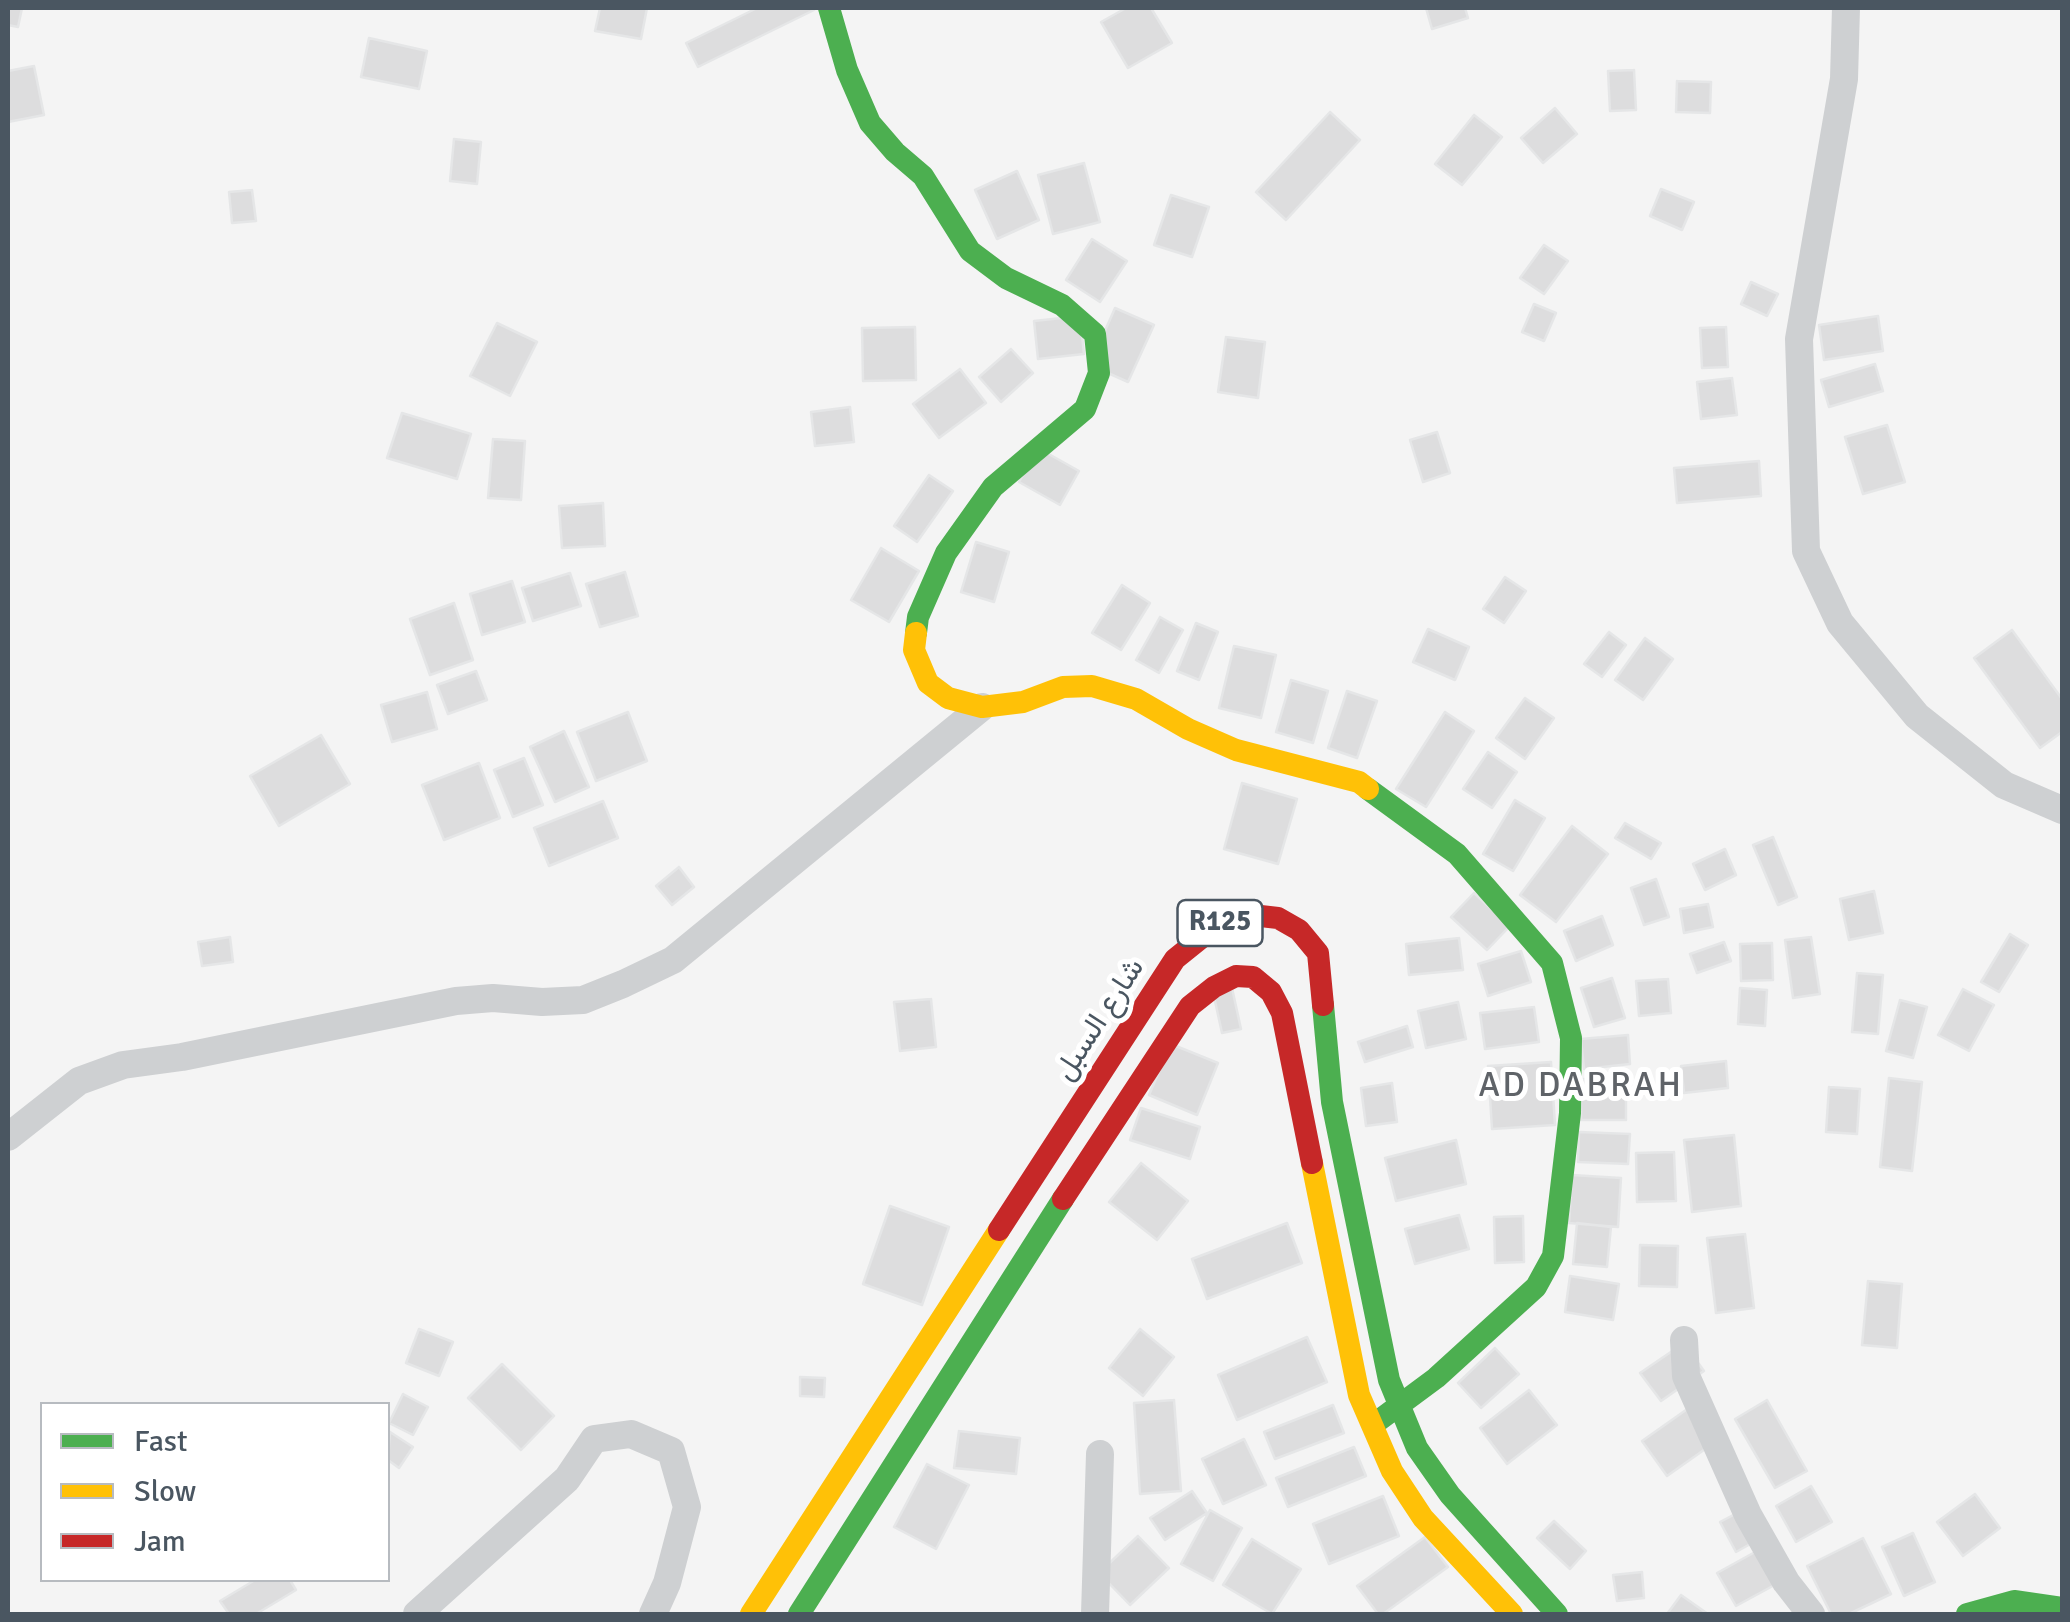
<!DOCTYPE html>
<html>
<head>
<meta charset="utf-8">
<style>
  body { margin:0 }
  #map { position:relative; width:2070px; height:1622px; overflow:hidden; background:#f4f4f4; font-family:Signika,sans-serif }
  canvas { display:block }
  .frame { position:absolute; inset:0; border:10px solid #4a5661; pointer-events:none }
  .legend { position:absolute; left:40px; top:1402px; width:350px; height:180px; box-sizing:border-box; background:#fff; border:2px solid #b7bbc0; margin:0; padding:12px 18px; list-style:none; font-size:30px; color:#4a5661 }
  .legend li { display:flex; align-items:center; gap:20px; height:50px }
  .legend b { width:50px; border:2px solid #b7bbc0 }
</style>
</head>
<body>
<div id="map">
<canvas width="2070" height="1622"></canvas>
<div class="frame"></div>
<ul class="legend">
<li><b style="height:12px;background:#4caf50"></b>Fast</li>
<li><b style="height:12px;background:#ffc107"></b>Slow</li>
<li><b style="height:12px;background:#c62828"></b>Jam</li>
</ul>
</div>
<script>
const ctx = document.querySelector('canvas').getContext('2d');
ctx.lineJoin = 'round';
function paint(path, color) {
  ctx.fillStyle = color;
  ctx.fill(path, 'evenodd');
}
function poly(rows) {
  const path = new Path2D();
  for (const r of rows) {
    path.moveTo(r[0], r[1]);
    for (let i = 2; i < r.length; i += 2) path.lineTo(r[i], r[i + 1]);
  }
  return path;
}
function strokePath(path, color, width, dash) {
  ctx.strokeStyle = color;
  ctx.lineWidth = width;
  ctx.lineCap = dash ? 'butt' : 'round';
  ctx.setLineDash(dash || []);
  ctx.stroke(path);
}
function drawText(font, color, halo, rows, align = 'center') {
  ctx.font = font + ' Signika,Vazirmatn,sans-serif';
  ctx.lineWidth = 10;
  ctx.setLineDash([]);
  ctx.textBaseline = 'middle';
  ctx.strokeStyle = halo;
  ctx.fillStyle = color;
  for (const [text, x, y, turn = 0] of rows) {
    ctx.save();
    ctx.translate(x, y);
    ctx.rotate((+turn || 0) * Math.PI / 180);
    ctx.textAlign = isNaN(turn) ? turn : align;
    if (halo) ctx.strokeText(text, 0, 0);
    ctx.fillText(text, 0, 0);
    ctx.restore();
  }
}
const building = poly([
  [8,8,22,8,18,27,8,25,8,8],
  [600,8,647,8,641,39,595,31,600,8],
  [757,8,813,8,814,10,698,67,686,43,757,8],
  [1126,8,1151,8,1172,43,1128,68,1101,22,1126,8],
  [1426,8,1465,8,1468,18,1432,29,1426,8],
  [369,38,427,51,419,89,361,77,369,38],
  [34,66,44,115,8,122,8,71,34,66],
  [1634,70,1636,110,1610,111,1608,71,1634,70],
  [1677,81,1711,82,1710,113,1676,112,1677,81],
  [1555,108,1577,134,1543,163,1521,138,1555,108],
  [1330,112,1360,140,1286,220,1256,192,1330,112],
  [1474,115,1502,137,1462,185,1435,164,1474,115],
  [454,139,481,142,477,184,450,181,454,139],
  [1084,163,1100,222,1053,234,1038,175,1084,163],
  [1017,171,1039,220,997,239,975,190,1017,171],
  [1661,189,1694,202,1682,230,1650,216,1661,189],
  [252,190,256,221,232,223,229,192,252,190],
  [1171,195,1209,207,1192,257,1154,245,1171,195],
  [1092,239,1127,261,1100,302,1066,280,1092,239],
  [1544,245,1568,261,1544,294,1520,278,1544,245],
  [1751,282,1778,294,1767,316,1741,304,1751,282],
  [1534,304,1556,313,1544,341,1522,332,1534,304],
  [1115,308,1154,325,1128,382,1090,365,1115,308],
  [1080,316,1084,354,1038,359,1034,321,1080,316],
  [1878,316,1883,351,1824,360,1819,325,1878,316],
  [497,323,537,342,510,396,470,376,497,323],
  [915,327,916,380,863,381,862,328,915,327],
  [1726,327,1728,367,1702,368,1700,328,1726,327],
  [1226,337,1265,342,1258,398,1218,392,1226,337],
  [1011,349,1033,373,1001,402,979,377,1011,349],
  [1875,364,1883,391,1829,407,1821,380,1875,364],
  [960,369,986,403,939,438,913,404,960,369],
  [1732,378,1737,415,1701,419,1697,382,1732,378],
  [850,407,854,442,815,446,811,412,850,407],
  [402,413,471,434,457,479,387,458,402,413],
  [1887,425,1905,482,1863,494,1845,437,1887,425],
  [1437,432,1450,473,1423,482,1410,440,1437,432],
  [493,439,525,441,521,500,488,498,493,439],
  [1038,448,1079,471,1060,505,1019,482,1038,448],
  [1759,461,1761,496,1677,503,1674,468,1759,461],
  [929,475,953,491,917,542,894,526,929,475],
  [603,503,605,546,562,548,559,506,603,503],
  [976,542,1009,552,994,602,961,592,976,542],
  [881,548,919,571,889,622,851,600,881,548],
  [625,572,638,616,600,627,586,584,625,572],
  [570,573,581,606,533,621,522,588,570,573],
  [1505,577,1526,591,1504,623,1483,609,1505,577],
  [512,581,525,622,482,635,470,594,512,581],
  [1122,585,1150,603,1121,650,1092,633,1122,585],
  [454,603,473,660,430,675,410,619,454,603],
  [1160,617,1183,630,1159,673,1136,660,1160,617],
  [1196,623,1218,632,1199,680,1177,671,1196,623],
  [1428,629,1469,647,1455,680,1413,662,1428,629],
  [2012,630,2062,699,2062,732,2040,748,1974,658,2012,630],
  [1609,632,1626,645,1602,677,1584,664,1609,632],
  [1645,638,1673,659,1643,700,1615,680,1645,638],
  [1234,646,1276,655,1261,718,1219,708,1234,646],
  [476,671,487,700,448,714,437,685,476,671],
  [1291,680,1328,691,1313,743,1276,732,1291,680],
  [1347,691,1377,701,1357,758,1328,748,1347,691],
  [427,692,437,729,392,742,381,705,427,692],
  [1525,698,1554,718,1525,759,1496,738,1525,698],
  [628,712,647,761,596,781,577,732,628,712],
  [1445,712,1474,731,1426,807,1396,789,1445,712],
  [564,731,589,787,555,802,530,747,564,731],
  [321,735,350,784,279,826,250,776,321,735],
  [1488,752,1517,772,1492,808,1463,789,1488,752],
  [524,758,543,805,513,817,494,770,524,758],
  [479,763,500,818,444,840,422,785,479,763],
  [1242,783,1297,799,1278,864,1224,849,1242,783],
  [1515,800,1545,818,1513,871,1483,854,1515,800],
  [603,801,618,838,549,866,534,828,603,801],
  [1625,823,1661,843,1651,859,1615,838,1625,823],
  [1572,826,1608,854,1556,922,1520,895,1572,826],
  [1773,837,1797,897,1778,905,1753,845,1773,837],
  [1725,849,1736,875,1705,890,1693,864,1725,849],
  [679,867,694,887,672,905,656,886,679,867],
  [1656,879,1669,917,1644,925,1631,888,1656,879],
  [1874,891,1883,933,1849,940,1840,899,1874,891],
  [1474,893,1510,926,1487,950,1451,917,1474,893],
  [1708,904,1713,927,1684,933,1680,909,1708,904],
  [1602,916,1613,945,1576,961,1564,931,1602,916],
  [2010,934,2028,945,1999,992,1981,982,2010,934],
  [230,937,233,962,202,966,198,942,230,937],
  [1811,937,1820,994,1793,998,1785,940,1811,937],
  [1459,938,1463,970,1409,975,1406,944,1459,938],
  [1724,942,1731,961,1697,973,1690,954,1724,942],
  [1772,943,1773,980,1741,981,1740,944,1772,943],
  [1521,951,1531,982,1488,996,1478,964,1521,951],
  [1857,973,1883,975,1878,1034,1852,1032,1857,973],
  [1612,978,1625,1018,1594,1027,1581,988,1612,978],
  [1668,979,1671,1013,1639,1016,1636,981,1668,979],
  [1232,988,1241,1029,1222,1033,1213,992,1232,988],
  [1740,988,1767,990,1765,1026,1738,1024,1740,988],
  [1963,989,1994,1005,1969,1051,1938,1035,1963,989],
  [931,999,936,1047,900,1051,894,1002,931,999],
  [1900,1000,1927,1007,1913,1058,1886,1051,1900,1000],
  [1458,1002,1466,1039,1426,1048,1418,1011,1458,1002],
  [1534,1007,1539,1042,1485,1049,1480,1013,1534,1007],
  [1407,1026,1413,1047,1365,1062,1358,1042,1407,1026],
  [1628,1035,1630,1064,1584,1069,1581,1039,1628,1035],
  [1171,1044,1218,1063,1197,1115,1149,1095,1171,1044],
  [1726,1061,1728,1088,1684,1093,1681,1066,1726,1061],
  [1551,1062,1555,1125,1492,1129,1488,1066,1551,1062],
  [1889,1078,1922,1082,1912,1171,1880,1167,1889,1078],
  [1581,1079,1626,1079,1626,1120,1581,1120,1581,1079],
  [1392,1083,1397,1122,1366,1126,1361,1088,1392,1083],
  [1829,1087,1860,1089,1857,1134,1826,1132,1829,1087],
  [1141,1108,1200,1127,1190,1159,1130,1140,1141,1108],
  [1579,1132,1630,1134,1628,1164,1578,1162,1579,1132],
  [1734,1135,1741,1206,1692,1212,1684,1140,1734,1135],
  [1456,1140,1466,1184,1396,1201,1385,1158,1456,1140],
  [1674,1152,1676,1201,1637,1202,1636,1153,1674,1152],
  [1141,1163,1188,1201,1157,1240,1109,1202,1141,1163],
  [1572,1175,1621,1178,1618,1227,1569,1223,1572,1175],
  [890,1206,949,1227,922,1305,863,1284,890,1206],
  [1459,1215,1469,1249,1415,1264,1405,1229,1459,1215],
  [1523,1216,1524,1262,1495,1263,1494,1217,1523,1216],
  [1287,1223,1302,1263,1207,1299,1192,1259,1287,1223],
  [1577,1223,1611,1227,1607,1267,1573,1264,1577,1223],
  [1745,1234,1754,1308,1716,1313,1707,1238,1745,1234],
  [1640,1245,1678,1246,1677,1287,1639,1286,1640,1245],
  [1570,1276,1619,1284,1613,1320,1565,1312,1570,1276],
  [1868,1281,1902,1284,1897,1348,1862,1345,1868,1281],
  [419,1329,453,1342,439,1376,406,1363,419,1329],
  [1140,1329,1174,1357,1143,1396,1109,1368,1140,1329],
  [1307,1337,1327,1382,1237,1420,1218,1375,1307,1337],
  [1684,1343,1704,1371,1661,1401,1640,1373,1684,1343],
  [1495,1348,1519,1374,1481,1408,1458,1383,1495,1348],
  [502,1364,554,1416,521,1450,468,1398,502,1364],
  [800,1377,825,1378,824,1397,800,1396,800,1377],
  [1529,1390,1557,1425,1507,1464,1480,1428,1529,1390],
  [403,1394,428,1407,413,1435,389,1423,403,1394],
  [1174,1400,1181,1491,1140,1494,1134,1403,1174,1400],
  [1767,1400,1807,1471,1775,1488,1735,1419,1767,1400],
  [1333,1405,1344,1433,1275,1459,1264,1432,1333,1405],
  [1693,1405,1718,1440,1667,1476,1642,1441,1693,1405],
  [959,1431,1020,1438,1016,1474,954,1468,959,1431],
  [390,1432,413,1447,399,1468,388,1460,390,1432],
  [1244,1439,1266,1485,1223,1504,1202,1459,1244,1439],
  [1354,1447,1366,1476,1288,1507,1276,1478,1354,1447],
  [927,1464,969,1485,936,1549,894,1527,927,1464],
  [1811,1486,1832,1522,1796,1542,1776,1506,1811,1486],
  [1192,1491,1207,1513,1165,1540,1150,1518,1192,1491],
  [1975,1494,2000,1528,1963,1556,1937,1522,1975,1494],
  [1383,1496,1399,1536,1329,1564,1313,1524,1383,1496],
  [1754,1504,1770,1533,1736,1552,1720,1522,1754,1504],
  [1210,1510,1242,1528,1213,1581,1181,1564,1210,1510],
  [1554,1521,1586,1551,1570,1569,1537,1538,1554,1521],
  [1913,1533,1935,1582,1904,1596,1882,1547,1913,1533],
  [1138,1536,1169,1568,1130,1605,1099,1573,1138,1536],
  [1425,1537,1448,1567,1383,1614,1378,1614,1357,1586,1425,1537],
  [1863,1538,1891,1594,1849,1614,1831,1614,1807,1566,1863,1538],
  [1252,1539,1301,1569,1272,1614,1223,1585,1252,1539],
  [1775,1541,1793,1575,1736,1606,1717,1573,1775,1541],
  [1642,1572,1644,1598,1617,1601,1613,1575,1642,1572],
  [255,1580,290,1580,296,1590,256,1614,229,1614,220,1601,255,1580],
  [1681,1595,1708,1614,1667,1614,1681,1595]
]);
paint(building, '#ddddde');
strokePath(building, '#e5e6e7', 2.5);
strokePath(poly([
  [1846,8,1844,79,1799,339,1806,551,1840,623,1917,716,2004,785,2062,810],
  [8,1137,79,1081,123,1065,182,1057,456,1001,493,998,542,1002,583,1000,623,984,673,960,982,707],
  [1684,1340,1686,1376,1748,1515,1786,1582,1811,1614],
  [417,1614,567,1479,594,1439,631,1434,671,1451,687,1507,667,1583,653,1614],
  [1095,1614,1100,1454]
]), '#ced0d2', 28);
strokePath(poly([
  [829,8,847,70,870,123,895,152,923,176,970,251,1006,278,1062,305,1095,334,1099,373,1085,409,993,487,946,553,918,617,916,633],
  [1368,789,1457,854,1552,963,1571,1038,1570,1113,1553,1256,1536,1287,1436,1378,1378,1421],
  [1323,1005,1332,1102,1389,1380,1417,1448,1450,1495,1557,1614],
  [799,1614,1063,1199],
  [1967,1614,2014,1601,2062,1608]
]), '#4caf50', 22);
strokePath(poly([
  [916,633,914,650,928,683,948,698,982,707,1023,702,1063,687,1092,686,1136,699,1188,729,1236,750,1359,782,1368,789],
  [1312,1163,1359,1395,1392,1471,1423,1518,1512,1614],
  [751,1614,999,1230]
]), '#ffc107', 22);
strokePath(poly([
  [1063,1199,1190,1006,1214,987,1236,976,1253,977,1271,992,1282,1013,1312,1163],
  [999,1230,1175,959,1221,922,1252,915,1278,918,1299,930,1318,953,1323,1005]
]), '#c62828', 22);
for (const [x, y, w] of [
  [1220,923,85]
]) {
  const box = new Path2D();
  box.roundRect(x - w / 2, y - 23, w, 46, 8);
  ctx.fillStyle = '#fff';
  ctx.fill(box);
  strokePath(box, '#4a5661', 2.5);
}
drawText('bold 28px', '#4a5661', null, [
  ["R125",1220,923]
]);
drawText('30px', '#4a5661', '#fff', [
  ["شارع السبل",1100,1020,-57]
]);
ctx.letterSpacing = '2.5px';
drawText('35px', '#5f6368', '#fff', [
  ["AD DABRAH",1581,1087]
]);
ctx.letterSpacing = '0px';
</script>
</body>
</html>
